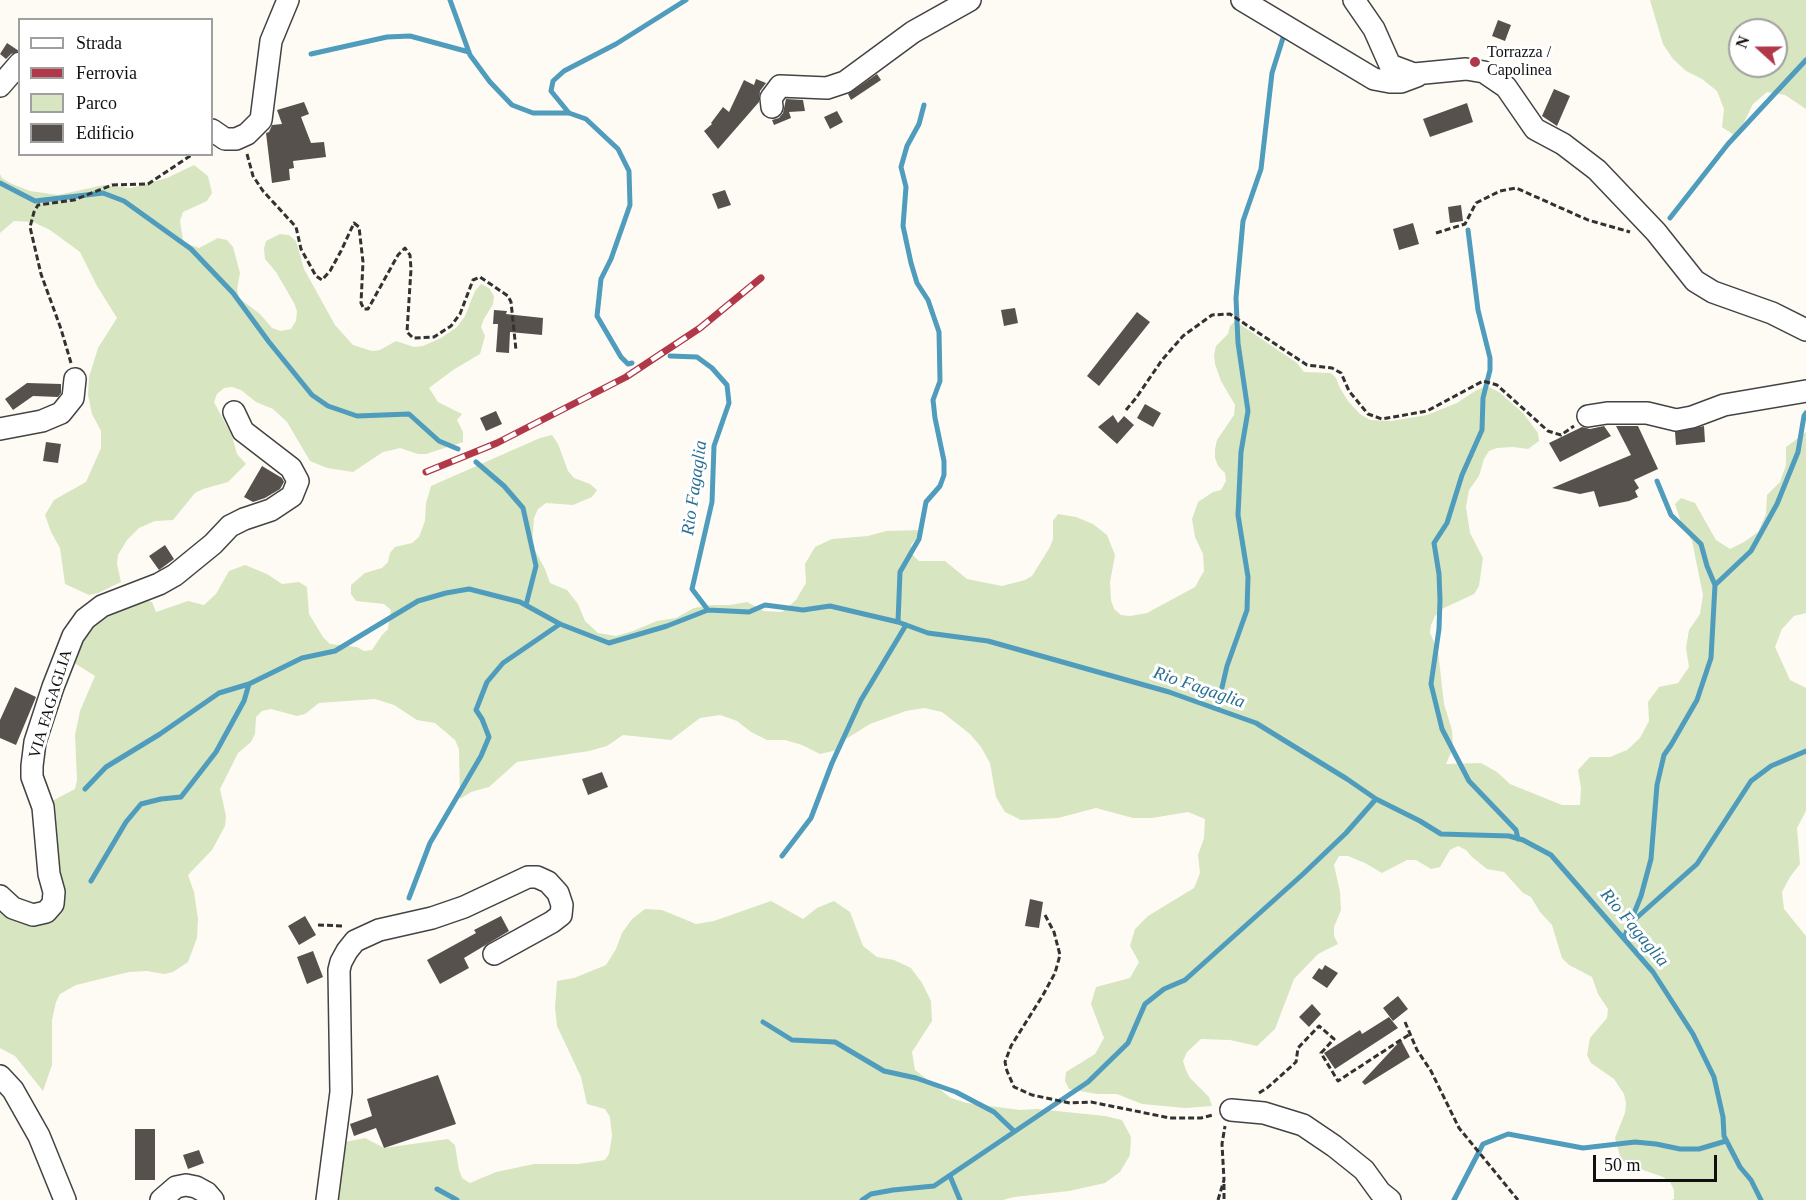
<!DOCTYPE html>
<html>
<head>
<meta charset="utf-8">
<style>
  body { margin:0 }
  #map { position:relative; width:1806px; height:1200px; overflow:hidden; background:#fefbf5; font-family:Georgia,serif }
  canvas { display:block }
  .legend { position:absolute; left:18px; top:18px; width:195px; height:138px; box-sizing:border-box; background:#fff; border:2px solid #9f9f9f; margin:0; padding:8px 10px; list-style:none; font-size:18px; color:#101010 }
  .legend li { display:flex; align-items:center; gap:12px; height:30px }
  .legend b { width:30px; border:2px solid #9f9f9f }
  .north { position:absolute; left:1728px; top:18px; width:60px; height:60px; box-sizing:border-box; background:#fff; border:2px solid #9f9f9f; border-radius:50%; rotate:291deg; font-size:16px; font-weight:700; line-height:24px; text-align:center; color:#101010 }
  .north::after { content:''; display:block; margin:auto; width:21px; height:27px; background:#b03849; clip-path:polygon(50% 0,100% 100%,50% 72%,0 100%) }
  .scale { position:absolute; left:1593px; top:1155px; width:124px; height:27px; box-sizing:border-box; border:3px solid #101010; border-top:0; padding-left:8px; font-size:18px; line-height:21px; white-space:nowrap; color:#101010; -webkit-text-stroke:4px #fff; paint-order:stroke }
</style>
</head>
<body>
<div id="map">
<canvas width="1806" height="1200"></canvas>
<ul class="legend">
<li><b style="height:8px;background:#fff"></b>Strada</li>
<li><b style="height:8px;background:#b03849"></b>Ferrovia</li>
<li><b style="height:16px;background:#d7e5c1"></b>Parco</li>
<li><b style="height:16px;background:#57514e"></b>Edificio</li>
</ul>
<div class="north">N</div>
<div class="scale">50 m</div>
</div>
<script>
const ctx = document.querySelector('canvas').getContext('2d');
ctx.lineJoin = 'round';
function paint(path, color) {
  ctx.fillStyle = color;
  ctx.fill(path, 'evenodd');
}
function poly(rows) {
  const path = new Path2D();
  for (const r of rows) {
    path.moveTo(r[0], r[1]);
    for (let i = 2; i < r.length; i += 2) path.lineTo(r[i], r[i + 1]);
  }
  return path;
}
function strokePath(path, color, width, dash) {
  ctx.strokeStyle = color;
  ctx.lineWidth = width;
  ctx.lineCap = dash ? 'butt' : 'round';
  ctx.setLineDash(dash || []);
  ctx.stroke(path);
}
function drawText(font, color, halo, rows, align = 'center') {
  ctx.font = font + ' Georgia,serif';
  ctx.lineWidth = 6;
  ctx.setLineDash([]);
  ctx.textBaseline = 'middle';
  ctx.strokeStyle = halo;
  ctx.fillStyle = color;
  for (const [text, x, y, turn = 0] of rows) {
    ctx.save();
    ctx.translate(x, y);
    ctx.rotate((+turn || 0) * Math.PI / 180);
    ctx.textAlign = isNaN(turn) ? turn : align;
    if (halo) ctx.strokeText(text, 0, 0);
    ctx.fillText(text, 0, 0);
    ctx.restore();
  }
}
paint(poly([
  [1650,0,1806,0,1806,109,1785,95,1767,92,1753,104,1737,137,1722,127,1724,109,1717,91,1702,79,1686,71,1673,59,1663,44],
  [1740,30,1776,30,1776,66,1740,66],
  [194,165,208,176,212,193,207,201,183,212,180,221,183,240,191,245,199,248,218,238,227,240,233,247,240,273,237,289,239,298,260,314,272,328,281,331,291,329,296,321,297,311,294,303,276,272,265,259,264,249,266,241,280,234,289,235,296,241,304,269,335,325,353,345,372,351,380,350,396,341,414,347,423,346,441,338,457,327,465,316,475,291,481,284,489,288,494,296,493,304,484,319,481,327,485,336,480,354,453,370,429,388,438,402,462,414,457,420,463,432,463,442,426,454,418,454,400,448,392,450,383,452,353,472,327,468,310,461,287,422,273,409,256,402,241,390,232,387,224,388,217,394,214,402,232,436,237,454,246,464,228,482,203,489,195,493,173,520,155,521,139,528,127,540,118,555,117,564,121,582,98,593,89,595,65,584,60,548,51,532,45,515,54,500,86,482,101,448,101,431,92,414,88,395,89,377,98,348,117,318,97,286,80,252,50,230,33,222,14,221,0,233,0,174,2,178,10,183,30,191,58,195,104,185,131,188,167,178],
  [1235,321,1297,363,1304,372,1331,373,1336,378,1340,388,1348,401,1360,414,1370,420,1391,421,1427,415,1457,403,1475,391,1487,386,1499,392,1523,413,1538,433,1539,441,1528,449,1513,447,1497,448,1489,451,1484,459,1479,476,1469,490,1466,507,1470,533,1483,558,1479,586,1474,594,1442,609,1435,616,1431,625,1430,633,1438,651,1444,704,1452,730,1453,748,1446,764,1481,763,1497,772,1510,784,1562,805,1580,805,1581,788,1578,770,1590,757,1610,757,1627,750,1640,738,1649,721,1648,702,1659,687,1678,683,1689,667,1686,648,1689,630,1700,614,1703,595,1692,541,1682,525,1675,504,1681,498,1695,503,1716,540,1730,549,1744,542,1758,532,1766,514,1767,495,1780,482,1786,465,1786,447,1806,432,1806,613,1794,616,1782,629,1775,647,1790,680,1806,688,1806,811,1797,828,1800,864,1790,877,1782,892,1784,909,1806,936,1806,1200,1671,1200,1674,1199,1674,1190,1670,1182,1663,1177,1626,1164,1620,1156,1615,1138,1625,1113,1626,1103,1624,1094,1614,1079,1591,1063,1587,1055,1590,1038,1607,1018,1608,1009,1598,994,1592,977,1569,965,1562,958,1552,925,1540,912,1531,897,1523,893,1504,872,1487,869,1472,857,1466,850,1458,846,1450,850,1440,867,1431,869,1416,860,1407,860,1382,873,1365,863,1348,856,1339,856,1334,865,1340,892,1341,910,1334,927,1334,936,1338,944,1318,954,1294,979,1275,1029,1257,1046,1230,1040,1201,1039,1187,1052,1183,1061,1186,1070,1190,1078,1209,1097,1212,1106,1185,1108,1142,1104,1117,1094,1097,1094,1069,1089,1065,1081,1066,1072,1095,1054,1104,1038,1091,1004,1096,987,1130,978,1139,962,1130,946,1135,929,1148,916,1194,888,1200,873,1198,855,1204,838,1205,819,1188,812,1152,818,1133,818,1096,808,1058,818,1021,820,1005,812,996,797,990,763,981,747,970,734,942,712,924,708,906,711,870,724,846,739,837,750,820,754,802,745,785,740,767,740,751,732,737,721,720,715,700,718,671,740,623,735,607,746,589,751,517,762,489,787,471,792,460,799,459,749,455,740,435,723,417,720,394,705,375,699,319,703,305,714,297,716,271,709,262,711,256,717,255,734,251,742,238,753,220,789,226,816,225,826,212,850,188,875,194,892,198,919,197,938,188,962,173,972,164,974,147,971,129,972,76,985,60,994,56,1002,52,1020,52,1065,43,1091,15,1056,0,1048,0,901,43,920,52,801,75,789,77,780,75,735,80,711,95,676,68,659,102,611,146,600,152,602,156,612,188,601,204,605,216,594,229,571,245,565,267,574,282,584,299,582,307,587,309,614,323,637,330,644,357,647,364,651,372,650,382,635,388,629,391,610,384,604,356,601,351,594,351,585,365,573,382,568,388,562,390,553,395,547,412,543,419,537,425,521,426,503,431,486,540,438,552,435,558,444,568,471,574,478,590,484,597,490,592,497,573,505,546,503,538,509,534,518,532,545,545,569,550,583,567,590,578,604,585,621,598,633,616,636,633,631,657,621,676,618,694,608,712,605,730,605,747,602,764,611,782,612,796,600,806,583,805,564,815,547,832,539,868,536,886,531,923,530,911,545,912,554,919,561,945,561,967,579,1002,586,1025,580,1032,576,1050,547,1053,539,1053,521,1058,514,1076,517,1093,524,1107,535,1115,555,1110,582,1111,600,1114,609,1121,615,1130,616,1147,613,1195,587,1204,571,1203,554,1195,537,1192,519,1198,502,1213,492,1221,490,1226,481,1225,473,1218,466,1215,458,1215,449,1217,440,1234,415,1235,405,1221,381,1215,364,1214,355,1216,346,1228,334,1230,326],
  [771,901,803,919,817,908,834,901,850,912,863,946,877,957,894,960,911,968,922,983,931,1001,932,1021,912,1052,915,1070,951,1098,967,1103,1020,1110,1037,1109,1105,1116,1122,1120,1131,1137,1130,1155,1120,1172,1105,1183,1069,1191,1014,1197,1003,1200,333,1200,340,1143,365,1138,384,1148,448,1139,455,1145,459,1170,462,1178,470,1183,496,1172,534,1164,578,1164,605,1160,609,1154,612,1136,610,1117,605,1109,587,1104,581,1077,557,1026,555,1008,557,981,574,978,606,965,616,949,622,933,632,919,645,909,662,910,696,924,714,921]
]), '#d7e5c1');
strokePath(poly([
  [450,0,470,55,490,82,512,105,533,113,569,113,586,119,618,149,629,171,630,205,611,259,601,279,597,316,621,357,628,364,632,363],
  [311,54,387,37,410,36,469,52],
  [569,113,551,91,553,81,564,71,616,44,686,0],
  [0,183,35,201,103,193,124,201,191,249,233,293,269,342,312,395,328,406,357,416,409,414,439,441,458,449],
  [1670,218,1728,144,1806,60],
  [1468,230,1478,310,1490,358,1490,370,1483,398,1482,430,1462,475,1447,523,1434,543,1439,574,1440,600,1439,629,1431,684,1442,729,1469,781,1516,830,1518,839],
  [670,356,697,357,712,368,727,385,729,403,714,446,712,502,692,589,708,610,749,612,765,605,803,610,830,606,898,622,928,633,988,641,1169,692,1256,723,1347,779,1376,799,1420,821,1441,834,1509,836,1523,840,1551,855,1653,972,1693,1034,1714,1077,1723,1117,1724,1136,1740,1167,1751,1180,1761,1200],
  [476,462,504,486,523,508,536,566,526,605],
  [1657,481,1671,515,1701,544,1707,566,1715,585],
  [898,622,900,572,919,539,926,502,940,486,944,475,944,461,935,418,933,400,940,381,939,332,928,300,917,283,911,263,903,226,906,187,901,167,907,146,919,124,924,105],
  [1217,709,1227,666,1247,610,1248,577,1238,515,1241,452,1248,411,1238,343,1236,298,1243,221,1261,169,1272,73,1283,38],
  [85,789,106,767,160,734,219,693,249,684,302,658,335,651,418,601,446,593,469,589,520,602,560,624,609,643,667,626,708,610],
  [782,856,811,818,832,763,861,700,906,625],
  [91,881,126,822,141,804,161,799,181,797,216,752,244,701,249,684],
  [409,898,430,843,481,756,489,737,482,719,476,710,487,682,503,663,560,624],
  [1633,921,1697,864,1751,781,1771,766,1806,751],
  [1624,938,1641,896,1651,859,1657,785,1664,755,1671,745,1697,700,1711,658,1715,585,1751,551,1777,504,1798,452,1804,416,1806,413],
  [763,1022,792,1040,835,1042,884,1071,916,1078,956,1092,994,1112,1014,1131],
  [950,1176,960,1200],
  [437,1189,457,1200],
  [862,1200,871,1194,893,1190,934,1186,1088,1082,1128,1043,1145,1004,1164,989,1185,980,1302,875,1346,833,1376,799],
  [1454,1200,1483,1144,1508,1134,1583,1148,1635,1142,1656,1144,1680,1149,1699,1149,1726,1141]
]), '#4f9cbd', 5);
paint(poly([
  [1498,20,1511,25,1505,41,1492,36],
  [7,43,19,51,11,54,6,59,0,54],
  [877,74,881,80,851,100,848,94],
  [756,79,766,83,760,91,759,102,718,149,704,131,712,124,711,123,723,107,729,112,744,80,754,85],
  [1554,89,1570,96,1557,126,1542,116],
  [786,99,803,100,805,111,789,112,791,118,774,125,772,120,779,118,783,113],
  [304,102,309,114,301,117,311,143,324,142,326,157,293,161,294,168,289,169,290,180,272,183,266,133,269,132,272,125,282,124,277,110],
  [1467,103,1473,122,1430,137,1423,119],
  [837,111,843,122,830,129,824,117],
  [725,190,731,205,718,209,712,194],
  [1461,205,1463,221,1450,223,1448,207],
  [1413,223,1419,244,1399,250,1393,229],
  [1015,308,1018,323,1004,326,1001,310],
  [494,310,507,311,506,314,543,318,542,335,510,332,509,353,496,352,498,324,493,324],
  [1137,312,1150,322,1099,386,1087,376],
  [27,383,61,384,61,393,58,397,33,396,13,410,5,399],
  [1145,404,1161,413,1153,427,1137,418],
  [496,411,502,424,486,431,480,418],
  [1113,415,1118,423,1124,416,1134,425,1117,444,1098,427],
  [1604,426,1611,436,1560,462,1549,443,1582,427,1590,429],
  [1616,426,1638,426,1658,469,1634,480,1639,488,1635,491,1638,497,1629,501,1599,507,1594,491,1580,494,1552,488,1631,455],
  [1704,426,1705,442,1676,445,1675,432],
  [46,442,61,444,58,463,43,461],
  [262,466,282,478,284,482,280,489,265,498,253,502,244,497],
  [165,545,174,559,159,570,149,556],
  [15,687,36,697,16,745,0,738,0,720],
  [602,772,608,787,588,795,582,779],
  [1030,899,1043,902,1039,928,1025,926],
  [305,916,316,935,299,945,288,926],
  [501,916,509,931,464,958,469,968,440,984,427,960,476,933,474,930],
  [313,951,323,977,307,984,297,957],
  [1325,965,1338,973,1327,988,1312,978,1319,968,1322,970],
  [1398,996,1408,1009,1393,1021,1383,1008],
  [1312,1004,1321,1014,1309,1027,1299,1017],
  [1389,1017,1398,1028,1335,1069,1324,1053,1360,1030,1362,1034],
  [1401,1040,1410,1057,1365,1085,1362,1082],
  [438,1075,456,1124,384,1148,376,1128,354,1136,350,1124,372,1116,367,1099],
  [135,1129,155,1129,155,1180,135,1180],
  [199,1150,204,1163,188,1169,183,1155]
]), '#57514e');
const minor = poly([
  [1242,0,1374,79,1390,82,1401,82,1417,76],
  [1354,0,1374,29,1390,65,1414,74,1466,69,1484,72,1506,87,1535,129,1563,144,1597,170,1656,232,1695,281,1713,292,1772,313,1806,330],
  [0,86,20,63],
  [772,107,771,98,780,86,827,88,845,82,913,32,970,0],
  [212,130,225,139,236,139,247,134,261,120,271,41,288,0],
  [1588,416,1607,413,1647,413,1676,420,1692,417,1724,405,1806,391],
  [0,429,42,421,61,413,73,398,75,379],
  [0,896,13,908,33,915,46,912,53,904,54,892,49,874,43,807,32,777,32,766,35,742,53,687,73,636,85,619,102,606,159,584,175,575,213,544,230,526,244,519,271,510,292,496,298,481,291,468,243,431,234,412],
  [0,1076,13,1090,39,1136,65,1200],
  [1231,1110,1264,1113,1303,1125,1334,1146,1364,1170,1380,1192,1390,1200],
  [161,1200,176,1187,186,1185,196,1187,207,1193,213,1200],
  [327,1200,341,1092,339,970,341,962,347,951,355,941,379,930,432,918,464,907,528,877,537,877,548,882,558,893,562,905,561,915,552,922,494,954]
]);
strokePath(minor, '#434343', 24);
strokePath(poly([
  [247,154,253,176,263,191,296,227,301,249,316,276,322,280,330,271,341,251,354,223,359,227,363,262,361,303,364,309,368,309,398,255,405,248,410,255,411,269,407,332,413,338,434,337,451,326,460,314,473,280,480,277,508,296,511,302,516,350],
  [1436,233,1465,224,1476,203,1500,191,1516,188,1588,220,1630,232],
  [71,363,61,329,41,274,30,227,34,212,38,205,74,200,112,185,148,184,193,154],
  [1126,410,1136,398,1162,360,1183,336,1212,315,1230,314,1307,365,1332,368,1341,373,1349,391,1368,414,1382,419,1427,411,1483,381,1497,385,1548,431,1561,435,1574,426],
  [1045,915,1054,932,1060,955,1055,973,1043,995,1011,1046,1005,1062,1007,1071,1014,1087,1032,1095,1070,1103,1091,1102,1170,1118,1201,1118,1213,1115],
  [318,925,345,926],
  [1405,1022,1417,1050,1431,1071,1459,1128,1518,1200],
  [1259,1093,1267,1088,1296,1062,1298,1048,1319,1026,1334,1039,1321,1053,1338,1081,1410,1034],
  [1224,1184,1224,1200],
  [1218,1200,1224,1180,1222,1144,1225,1126]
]), '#323232', 3, [6, 3]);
strokePath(minor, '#fff', 21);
const rail = poly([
  [426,472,497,443,626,377,700,328,761,278]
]);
strokePath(rail, '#b03849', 7);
strokePath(rail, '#fff', 4.5, [14]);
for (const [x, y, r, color] of [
  [1475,62,6,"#b03849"]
]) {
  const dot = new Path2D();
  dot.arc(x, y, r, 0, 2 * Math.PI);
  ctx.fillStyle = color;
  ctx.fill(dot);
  strokePath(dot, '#fff', 2);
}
drawText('16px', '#101010', '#fff', [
  ["Torrazza /",1487,53],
  ["Capolinea",1487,71]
], 'left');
drawText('16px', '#101010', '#fff', [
  ["VIA FAGAGLIA",51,704,-73]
]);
drawText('italic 18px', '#286f94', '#fff', [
  ["Rio Fagaglia",695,488,-82],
  ["Rio Fagaglia",1199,688,19],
  ["Rio Fagaglia",1634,928,50]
]);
</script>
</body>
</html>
